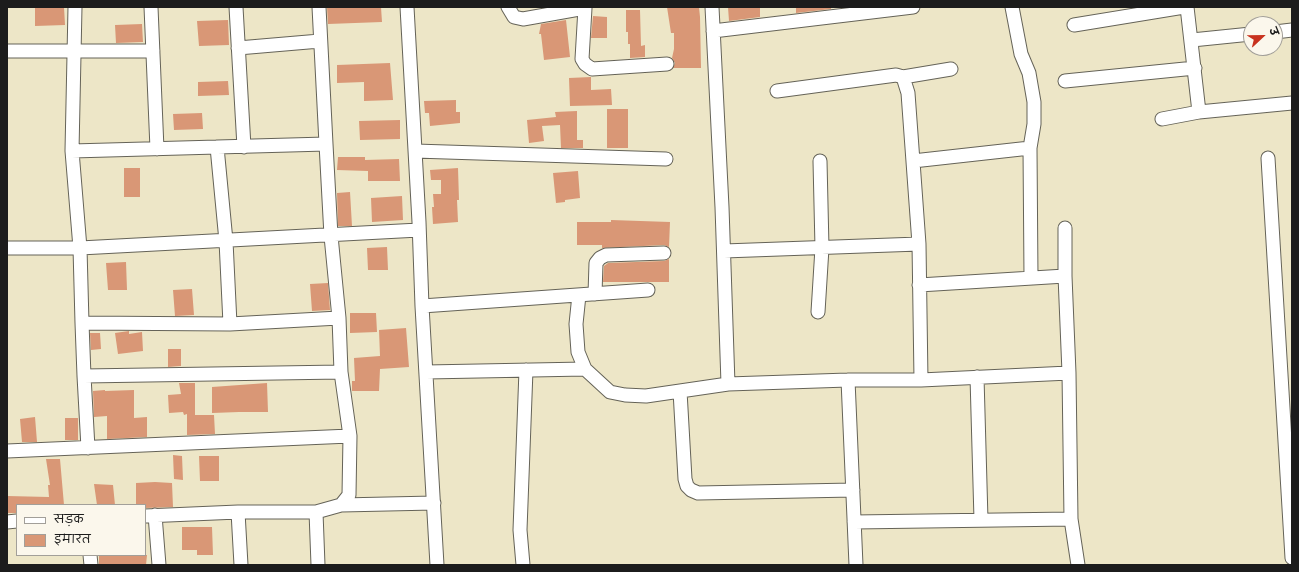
<!DOCTYPE html>
<html>
<head>
<meta charset="utf-8">
<style>
  body { margin:0 }
  #map { position:relative; width:1299px; height:572px; overflow:hidden; background:#ede6c7; font-family:Mynerve,"Playpen Sans Deva",sans-serif }
  canvas { display:block }
  .frame { position:absolute; inset:0; border:8px solid #1c1c1c; pointer-events:none }
  .legend { position:absolute; left:16px; top:504px; width:130px; height:52px; box-sizing:border-box; background:#fbf7ec; border:1px solid #a29f99; margin:0; padding:5px 7px; list-style:none; font-size:12px; color:#1c1c1c }
  .legend li { display:flex; align-items:center; gap:8px; height:20px }
  .legend b { width:20px; border:1px solid #a29f99 }
  .north { position:absolute; left:1243px; top:16px; width:40px; height:40px; box-sizing:border-box; background:#fbf7ec; border:1px solid #a29f99; border-radius:50%; rotate:68deg; font-size:11px; font-weight:700; line-height:16px; text-align:center; color:#1c1c1c }
  .north::after { content:''; display:block; margin:auto; width:14px; height:18px; background:#c8321e; clip-path:polygon(50% 0,100% 100%,50% 72%,0 100%) }
</style>
</head>
<body>
<div id="map">
<canvas width="1299" height="572"></canvas>
<div class="frame"></div>
<ul class="legend">
<li><b style="height:5px;background:#fff"></b>सड़क</li>
<li><b style="height:11px;background:#d99776"></b>इमारत</li>
</ul>
<div class="north">उ</div>
</div>
<script>
const ctx = document.querySelector('canvas').getContext('2d');
ctx.lineJoin = 'round';
function paint(path, color) {
  ctx.fillStyle = color;
  ctx.fill(path, 'evenodd');
}
function poly(rows) {
  const path = new Path2D();
  for (const r of rows) {
    path.moveTo(r[0], r[1]);
    for (let i = 2; i < r.length; i += 2) path.lineTo(r[i], r[i + 1]);
  }
  return path;
}
function strokePath(path, color, width, dash) {
  ctx.strokeStyle = color;
  ctx.lineWidth = width;
  ctx.lineCap = dash ? 'butt' : 'round';
  ctx.setLineDash(dash || []);
  ctx.stroke(path);
}
paint(poly([
  [35,7,64,7,65,25,35,26],
  [327,7,381,7,382,22,328,24],
  [667,7,699,7,700,17,701,68,673,68,675,63,672,58,674,49,674,33,671,33],
  [728,7,760,7,760,17,729,21],
  [796,7,831,7,831,9,796,13],
  [626,10,640,10,641,46,645,45,645,57,630,58,630,44,628,44,628,32,626,32],
  [593,16,607,17,607,38,591,38],
  [228,20,229,45,199,46,197,21],
  [566,20,570,57,544,60,541,34,539,34,541,24],
  [142,24,143,42,116,43,115,25],
  [390,63,393,100,364,101,364,82,337,83,337,65],
  [591,77,591,90,611,89,612,105,570,106,569,78],
  [228,81,229,95,198,96,198,82],
  [456,100,456,112,460,112,460,123,430,126,429,113,425,113,424,101],
  [607,109,628,109,628,148,607,148],
  [577,111,577,140,583,140,583,148,561,148,560,125,542,126,544,141,529,143,527,120,556,117,555,112],
  [202,113,203,129,174,130,173,114],
  [400,120,400,139,360,140,359,121],
  [338,157,365,157,365,160,399,159,400,181,368,181,368,171,337,170],
  [124,168,140,168,140,197,124,197],
  [458,168,459,200,457,200,458,222,433,224,432,207,434,207,433,194,441,194,441,180,431,180,430,170],
  [578,171,580,198,565,200,565,202,556,203,553,173],
  [350,192,352,226,338,226,337,193],
  [402,196,403,220,372,222,371,198],
  [611,220,670,222,669,247,664,245,602,248,602,245,577,245,577,222,611,222],
  [387,247,388,270,368,270,367,248],
  [669,259,669,282,603,282,604,266,608,263,664,261],
  [126,262,127,290,108,290,106,263],
  [328,283,330,310,312,311,310,284],
  [192,289,194,315,175,316,173,290],
  [350,313,376,313,377,332,350,333],
  [406,328,409,367,380,369,379,391,352,391,352,381,355,381,354,358,380,356,379,330],
  [129,331,129,334,142,332,143,351,118,354,115,333],
  [90,333,100,333,101,349,91,350],
  [168,349,181,349,181,366,168,367],
  [179,383,195,383,195,415,214,415,215,434,187,435,187,414,184,415,183,412,169,413,168,395,181,394],
  [267,383,268,412,239,412,212,413,212,387],
  [105,390,105,391,134,390,134,418,147,417,147,437,107,439,107,416,94,417,93,391],
  [35,417,37,442,22,442,20,419],
  [65,418,78,418,78,440,65,440],
  [173,455,182,456,183,480,174,479],
  [199,456,219,456,219,481,200,481],
  [46,459,60,459,64,505,17,505,17,513,7,513,7,496,49,497,48,485,50,485],
  [155,482,172,483,173,507,145,508,145,505,136,505,136,483],
  [94,484,113,485,115,505,97,505],
  [182,527,212,527,213,555,197,555,197,550,182,550],
  [99,555,147,555,146,565,99,565]
]), '#d99776');
const minor = poly([
  [75,7,72,151,326,144,319,7],
  [151,7,157,149],
  [236,7,244,147],
  [407,7,419,222,422,306,437,565],
  [508,7,514,17,523,19,585,8,582,59,585,64,592,69,667,64],
  [1012,7,1021,54,1029,73,1034,102,1034,124,1030,148,1031,278],
  [1187,7,1199,112],
  [1074,25,1184,7],
  [713,31,913,7],
  [1275,32,1292,30],
  [1192,40,1251,34],
  [238,48,320,41],
  [7,51,153,51],
  [903,77,951,69],
  [1065,81,1195,68],
  [777,91,896,75,903,77,908,93,919,244],
  [1162,119,1199,112,1292,103],
  [326,144,331,236,339,318,341,372,84,376,82,323,230,324,339,318],
  [217,147,226,241,230,324],
  [72,151,80,248,82,323],
  [415,151,666,159],
  [1268,158,1292,558],
  [913,161,1030,148],
  [1065,228,1065,276],
  [7,248,80,248,419,230],
  [724,251,919,244,921,380,848,380,728,384],
  [919,285,1065,276,1069,373,1071,519,1078,565],
  [595,294,596,263,600,258,606,255,664,253],
  [579,295,576,324,578,352,585,369,610,392,625,395,646,396,728,384,722,207,712,7],
  [422,306,648,290],
  [818,312,822,248,820,161],
  [426,372,585,369],
  [84,376,88,448],
  [977,377,981,520],
  [848,380,856,565],
  [921,380,1069,373],
  [680,391,685,479,687,486,691,490,698,493,853,490],
  [7,451,350,436,341,372],
  [341,505,434,503],
  [238,512,316,512,341,505,349,495,350,436],
  [316,512,318,565],
  [155,515,159,565],
  [145,516,238,512,241,565],
  [7,522,17,521],
  [854,522,1071,519],
  [90,555,91,565],
  [523,565,520,530,526,370]
]);
strokePath(minor, '#656358', 15);
strokePath(minor, '#fff', 13);
</script>
</body>
</html>
